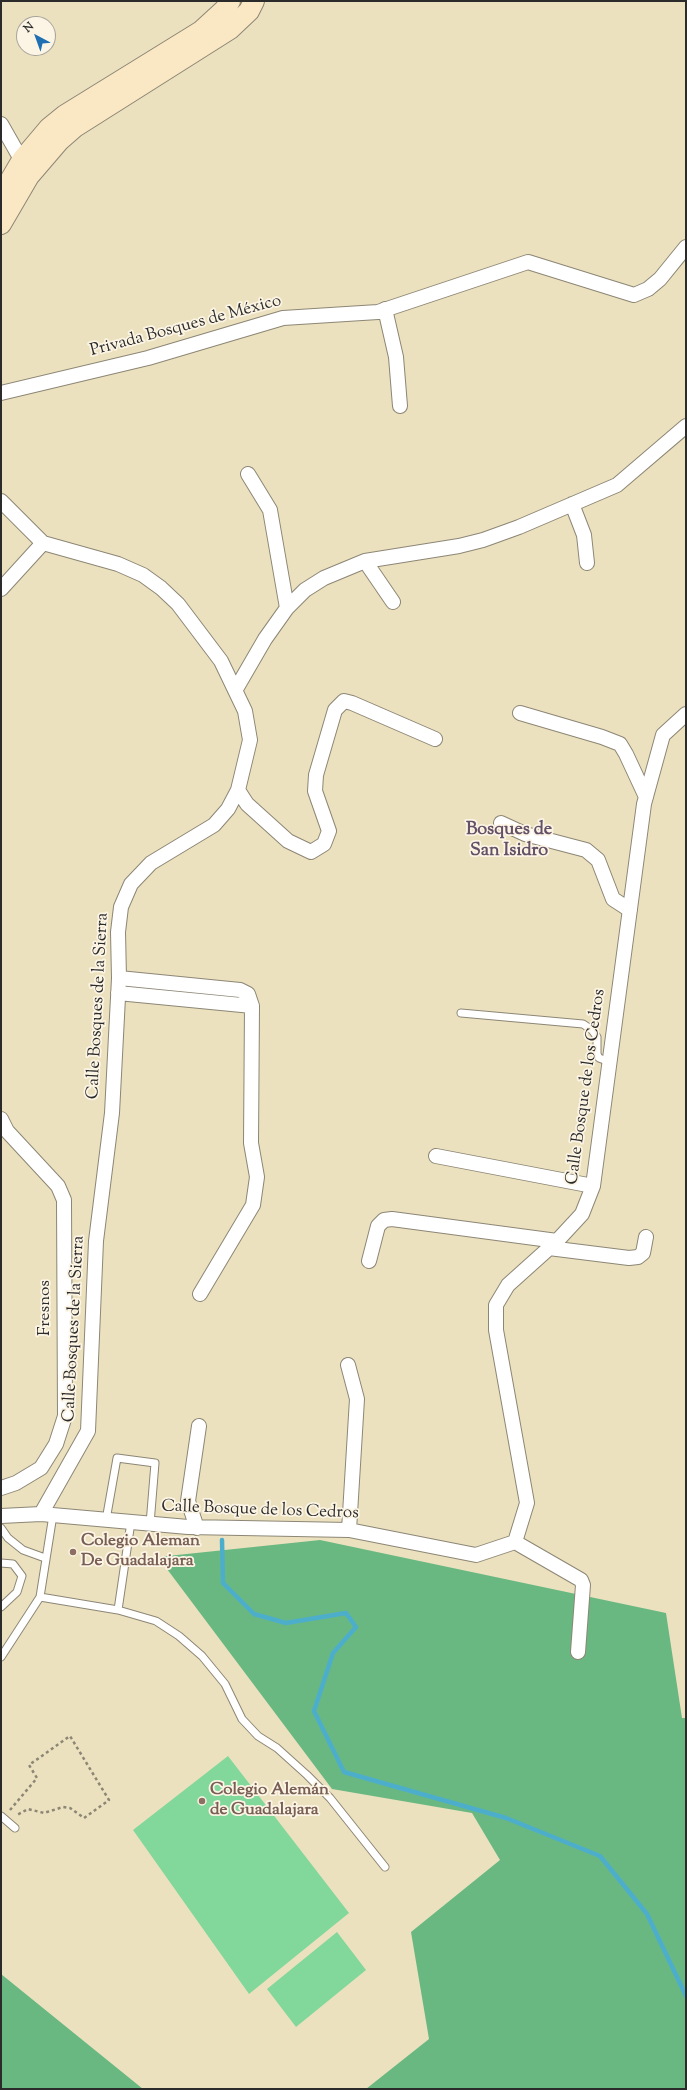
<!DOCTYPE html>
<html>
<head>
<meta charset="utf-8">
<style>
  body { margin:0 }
  #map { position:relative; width:687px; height:2090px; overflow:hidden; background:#ece1bf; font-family:"Sorts Mill Goudy",serif }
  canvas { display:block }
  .frame { position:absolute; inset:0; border:2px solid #2b2b2b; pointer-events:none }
  .north { position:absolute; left:16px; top:16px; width:40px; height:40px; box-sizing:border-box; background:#fcf5e5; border:1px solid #a8a49b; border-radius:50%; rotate:319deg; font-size:11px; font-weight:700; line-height:16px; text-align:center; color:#2b2b2b }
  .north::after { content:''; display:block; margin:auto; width:14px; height:18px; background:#1f6fb2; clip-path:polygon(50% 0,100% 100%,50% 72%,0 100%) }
</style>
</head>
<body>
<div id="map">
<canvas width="687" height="2090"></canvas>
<div class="frame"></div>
<div class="north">N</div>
</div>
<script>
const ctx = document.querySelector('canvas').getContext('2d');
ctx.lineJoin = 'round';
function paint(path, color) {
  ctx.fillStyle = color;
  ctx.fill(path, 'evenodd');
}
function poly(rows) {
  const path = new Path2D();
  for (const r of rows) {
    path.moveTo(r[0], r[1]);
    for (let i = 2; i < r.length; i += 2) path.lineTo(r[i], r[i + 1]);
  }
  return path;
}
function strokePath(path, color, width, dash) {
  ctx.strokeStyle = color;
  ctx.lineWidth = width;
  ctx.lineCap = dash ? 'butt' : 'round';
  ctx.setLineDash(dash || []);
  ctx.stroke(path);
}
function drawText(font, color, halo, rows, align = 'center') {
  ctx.font = font + ' "Sorts Mill Goudy",serif';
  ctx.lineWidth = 3.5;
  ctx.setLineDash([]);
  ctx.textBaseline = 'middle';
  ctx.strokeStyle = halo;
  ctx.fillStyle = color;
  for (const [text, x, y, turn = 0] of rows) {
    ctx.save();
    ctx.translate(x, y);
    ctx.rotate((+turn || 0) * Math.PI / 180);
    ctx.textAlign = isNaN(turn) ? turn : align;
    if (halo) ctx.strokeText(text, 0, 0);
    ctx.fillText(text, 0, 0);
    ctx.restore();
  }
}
paint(poly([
  [228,1756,349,1913,249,1994,133,1830],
  [337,1932,366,1970,296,2027,267,1989]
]), '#82d79a');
paint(poly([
  [320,1540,666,1613,682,1718,686,1718,686,2089,366,2089,429,2039,411,1932,500,1860,472,1813,332,1789,158,1557],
  [1,1974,143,2089,1,2089]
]), '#69b882');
strokePath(poly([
  [222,1540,223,1583,254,1614,286,1623,346,1613,356,1627,333,1653,314,1711,344,1772,506,1818,600,1856,647,1914,686,1996]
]), '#4daecc', 4.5);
const lane = poly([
  [461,1013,583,1024,592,1030,597,1037,597,1054,599,1058,610,1062],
  [53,1515,40,1597,118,1610,131,1522],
  [106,1520,117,1458,155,1463,150,1524],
  [1,1528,8,1538,23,1550,45,1558],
  [1,1563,13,1564,22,1576,17,1592,1,1607],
  [118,1610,156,1621,179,1636,202,1656,225,1684,242,1719,258,1736,277,1748,307,1775,330,1798,385,1867],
  [1,1657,40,1597],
  [1,1816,15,1828]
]);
const street = poly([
  [1,124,26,168],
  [385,309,396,357,400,406],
  [1,393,148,358,283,318,378,312,528,262,634,295,648,289,660,279,686,247],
  [248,474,270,510,287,608],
  [1,501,43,543,118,564,143,575,161,588,178,604,221,661,245,711,250,740,238,790,228,809,214,825,151,863,131,884,121,907,118,932,119,978,112,1113,96,1241,88,1431,41,1514],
  [572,504,584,535,587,563],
  [365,561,393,602],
  [1,589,43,543],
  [236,689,265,639,287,608,305,590,324,578,365,561,459,546,483,540,519,527,617,485,686,426],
  [520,713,602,737,620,744,626,754,646,797],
  [238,790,247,804,288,841,311,852,324,844,329,831,315,791,316,775,335,710,344,701,352,703,435,739],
  [501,823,525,834,586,850,598,860,613,899,630,910],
  [119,978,240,990,248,994,252,1006,251,1143,257,1177,253,1205,200,1294],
  [118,993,252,1006],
  [1,1119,7,1131,58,1186,64,1200,65,1416,56,1444,41,1468,16,1483,1,1488],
  [436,1156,593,1186],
  [549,1248,629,1258,638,1257,643,1253,646,1237],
  [369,1261,378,1226,384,1220,392,1219,557,1241],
  [348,1365,357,1399,349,1530],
  [1,1516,41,1514,188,1527,349,1530,476,1555,515,1542,527,1503,496,1330,496,1305,508,1285,557,1241,582,1214,593,1186,644,804,663,735,686,714],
  [197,1528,188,1501,199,1426],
  [515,1542,581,1580,583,1585,578,1652]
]);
const secondary = poly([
  [1,196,22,160,49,128,65,115,201,31,225,9,230,1],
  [1,224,29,176,59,141,75,127,230,29,249,11,254,1]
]);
strokePath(lane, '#8c8675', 9);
strokePath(street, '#8c8675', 16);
strokePath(secondary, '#8c8675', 22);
strokePath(poly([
  [10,1810,37,1778,29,1765,70,1736,109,1800,84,1818,70,1808,63,1807,44,1813,28,1809,17,1815]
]), '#8c8675', 2.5, [3, 3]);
strokePath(lane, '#fff', 7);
strokePath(street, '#fff', 14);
strokePath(secondary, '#fae7c3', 20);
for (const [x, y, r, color] of [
  [73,1552,4,"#8d6e63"],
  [202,1801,4,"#8d6e63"]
]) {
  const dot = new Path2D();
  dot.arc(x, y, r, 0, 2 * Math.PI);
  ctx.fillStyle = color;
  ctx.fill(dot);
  strokePath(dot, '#fcf5e5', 1.5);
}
drawText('17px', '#2b2b2b', '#fcf5e5', [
  ["Privada Bosques de México",186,327,-15],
  ["Calle Bosques de la Sierra",99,1006,-87],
  ["Calle Bosque de los Cedros",587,1087,-82],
  ["Fresnos",46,1308,-90],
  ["Calle Bosques de la Sierra",75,1329,-87],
  ["Calle Bosque de los Cedros",260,1511,2]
]);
drawText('bold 17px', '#785e54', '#fcf5e5', [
  ["Colegio Aleman",81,1542],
  ["De Guadalajara",81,1562],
  ["Colegio Alemán",210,1791],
  ["de Guadalajara",210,1811]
], 'left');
drawText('bold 18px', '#645067', '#fcf5e5', [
  ["Bosques de",509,831],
  ["San Isidro",509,852]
]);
</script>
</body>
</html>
